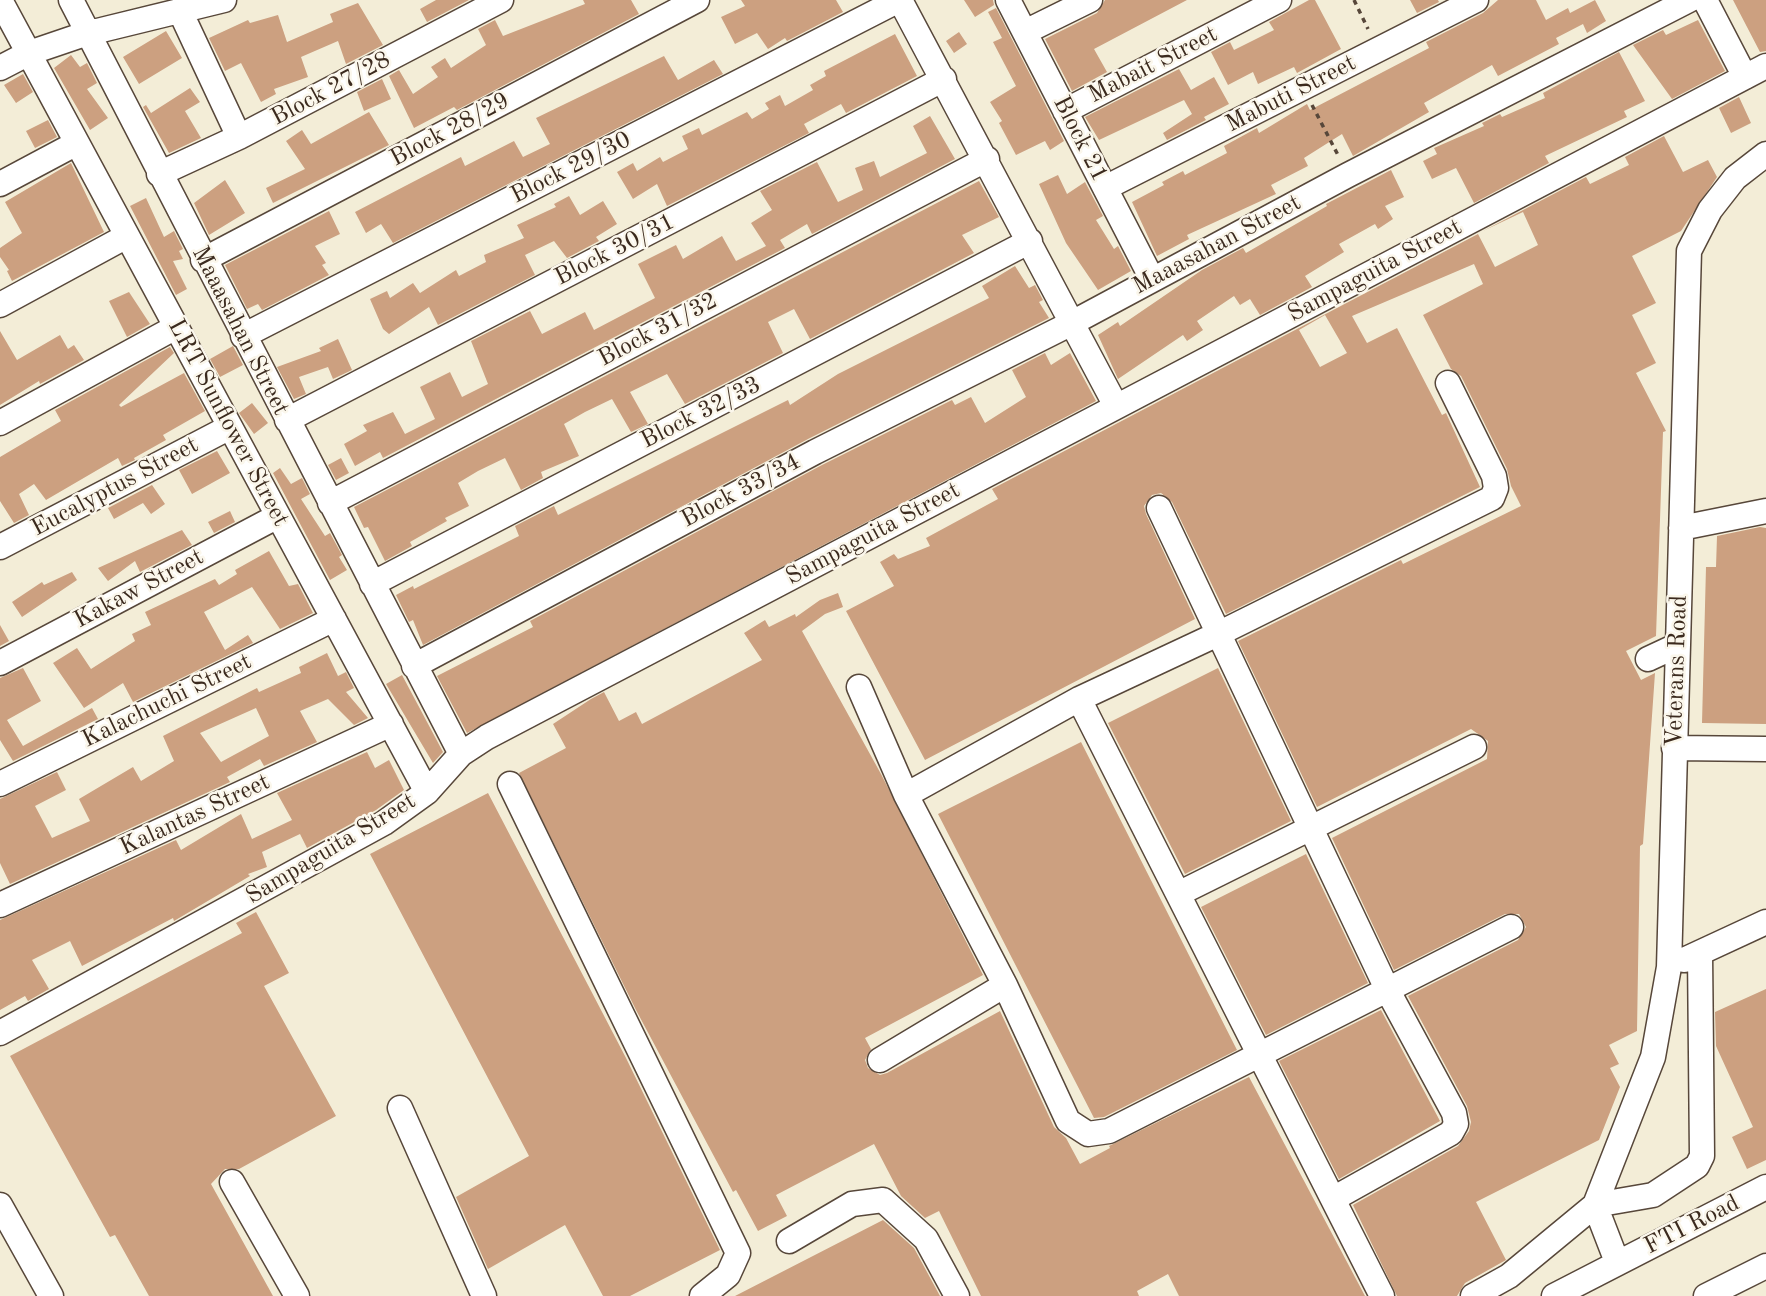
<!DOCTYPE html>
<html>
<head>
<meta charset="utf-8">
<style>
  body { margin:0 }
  canvas { display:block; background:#f3edd7 }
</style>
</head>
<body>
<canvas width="1766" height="1296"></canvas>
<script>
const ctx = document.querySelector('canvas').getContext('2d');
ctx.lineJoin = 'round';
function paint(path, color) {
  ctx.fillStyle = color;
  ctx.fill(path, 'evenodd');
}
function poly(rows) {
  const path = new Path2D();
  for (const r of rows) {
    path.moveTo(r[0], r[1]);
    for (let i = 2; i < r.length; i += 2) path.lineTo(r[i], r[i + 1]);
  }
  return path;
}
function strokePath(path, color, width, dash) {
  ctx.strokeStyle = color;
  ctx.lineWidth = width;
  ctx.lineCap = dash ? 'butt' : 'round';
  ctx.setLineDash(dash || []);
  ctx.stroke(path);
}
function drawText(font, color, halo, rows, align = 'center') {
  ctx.font = font + ' "Old Standard TT",serif';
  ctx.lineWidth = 5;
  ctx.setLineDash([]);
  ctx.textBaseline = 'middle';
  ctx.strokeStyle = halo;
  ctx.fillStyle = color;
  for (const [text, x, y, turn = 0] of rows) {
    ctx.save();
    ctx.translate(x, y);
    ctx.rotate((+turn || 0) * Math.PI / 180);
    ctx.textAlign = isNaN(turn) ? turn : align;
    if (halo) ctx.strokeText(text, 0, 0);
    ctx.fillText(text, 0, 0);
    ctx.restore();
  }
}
paint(poly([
  [436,0,469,0,427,22,420,9],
  [583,0,631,0,639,14,457,110,454,107,414,128,389,76,399,70,413,94,438,77,431,67,445,58,451,68,486,45,478,29,495,20,503,36,585,4],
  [741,0,836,0,843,12,787,41,785,38,768,49,757,33,735,44,721,17,745,6],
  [964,0,993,0,994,5,975,17],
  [1105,0,1187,0,1094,49,1107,72,1072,91,1045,39,1097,13],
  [1309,0,1315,0,1341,49,1297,73,1294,67,1258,84,1253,72,1228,85,1211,52,1230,42,1234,50,1274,30,1269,22],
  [1410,0,1438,0,1439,2,1417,13],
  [1498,0,1536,0,1546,20,1568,8,1570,13,1595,0,1606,21,1587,33,1583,24,1556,38,1559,44,1498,76,1492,65,1424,103,1429,112,1353,156,1342,134,1304,158,1308,166,1271,185,1276,194,1187,235,1189,239,1157,256,1132,202,1164,185,1162,182,1183,171,1185,175,1227,153,1224,146,1257,128,1259,133,1307,104,1310,110,1429,48,1426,42,1483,13],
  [1733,0,1766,0,1766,51,1760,52],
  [358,3,383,45,346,64,338,41,301,57,308,77,274,89,276,94,261,102,241,63,225,71,209,38,248,20,250,23,278,15,287,42,333,22,330,14],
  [996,8,1064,141,1050,150,1045,141,1016,155,999,123,1002,121,990,102,1016,86,993,42,1002,38,988,12],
  [1698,20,1725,71,1672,99,1633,45,1663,30,1666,35],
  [166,31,182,58,139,84,123,57],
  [959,32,967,44,954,53,946,41],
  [895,34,917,76,846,113,841,104,804,124,809,133,667,206,657,184,633,199,617,172,633,163,637,171,660,157,663,162,688,149,682,136,699,128,702,135,747,112,752,119,769,109,765,103,780,95,785,106,813,90,810,85,826,76,824,71],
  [1619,52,1645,101,1624,111,1627,117,1545,156,1549,163,1474,203,1456,168,1432,179,1423,161,1437,154,1434,148,1484,126,1482,123,1500,114,1502,117,1545,98,1543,93],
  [71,55,80,67,87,63,97,83,87,89,108,118,90,130,54,68],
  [664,56,678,80,714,60,723,74,393,243,381,224,366,233,355,212,461,157,465,166,514,141,523,157,550,144,536,118],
  [1179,69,1191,90,1214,77,1229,104,1204,117,1206,120,1167,140,1163,133,1192,114,1184,100,1099,140,1085,117],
  [23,74,33,92,16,103,4,85],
  [382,79,391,99,364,111,357,92],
  [190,88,200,102,185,111,201,138,169,153,143,107,146,105,151,113],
  [1739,97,1751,123,1731,133,1719,108],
  [369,112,389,145,273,203,266,188,305,169,286,141,302,130,311,144],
  [930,116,955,159,812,234,807,224,780,240,785,248,383,458,380,452,355,466,344,444,367,431,363,425,393,412,405,434,435,419,420,387,450,372,462,397,488,384,471,341,530,311,542,334,585,312,594,330,655,298,638,264,676,245,683,259,722,236,736,261,766,246,751,223,772,210,760,191,817,162,838,202,863,190,855,168,874,161,880,177,927,153,913,126],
  [48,120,57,137,35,148,26,131],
  [1664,136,1683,172,1708,160,1717,177,1681,231,1632,256,1656,303,1632,315,1656,363,1636,373,1666,431,1663,432,1656,636,1626,651,1641,680,1655,673,1643,844,1640,846,1637,1031,1609,1045,1619,1064,1610,1068,1620,1087,1599,1140,1476,1202,1506,1260,1465,1283,1457,1296,1397,1296,1353,1205,1458,1146,1469,1131,1471,1122,1467,1106,1408,996,1518,940,1526,927,1519,914,1505,914,1394,970,1332,838,1487,759,1488,741,1471,729,1317,807,1238,641,1401,560,1403,564,1521,506,1511,486,1507,469,1461,376,1451,369,1423,315,1483,284,1474,264,1352,316,1367,343,1397,328,1442,415,1446,413,1480,487,1226,614,1172,502,1161,493,1152,495,1144,506,1146,514,1195,619,925,760,846,611,894,586,880,562,894,554,898,559,930,546,926,538,998,499,992,489,1478,234,1495,267,1538,245,1523,212,1483,231,1586,177,1590,184,1629,165,1625,157],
  [1325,315,1347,353,1320,367,1299,330],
  [71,163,104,232,12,281,7,271,9,270,0,257,0,248,22,233,5,202],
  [1391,170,1404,197,1385,206,1393,219,1378,229,1375,224,1339,244,1344,252,1305,276,1312,287,1260,315,1250,299,1240,305,1234,296,1197,321,1203,330,1187,341,1183,335,1118,379,1098,335,1118,322,1120,326,1202,270,1243,248,1246,253,1327,206,1326,204],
  [1058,175,1067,194,1085,182,1103,216,1096,220,1114,249,1118,246,1131,271,1098,290,1066,243,1039,184],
  [225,180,245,213,209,235,194,203],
  [979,181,999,217,962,235,974,253,810,339,794,309,768,322,783,353,685,404,667,374,630,392,648,424,631,432,612,399,585,412,564,424,579,456,541,472,543,478,521,490,505,458,478,471,458,483,469,506,445,518,447,521,410,542,412,546,385,561,368,527,364,528,354,507],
  [569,196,580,215,603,201,617,224,596,237,599,241,567,258,554,241,525,255,535,275,438,325,429,307,389,334,383,329,370,299,387,291,390,298,413,283,420,293,456,270,459,276,486,262,484,255,524,238,517,225,556,207,554,204],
  [146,198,164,237,174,231,183,249,179,251,183,259,173,261,187,289,176,295,130,206],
  [329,211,340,234,315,246,326,263,322,265,329,275,262,310,258,304,247,309,225,265],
  [1015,266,1029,288,1035,285,1043,300,1039,302,1049,318,808,439,423,645,413,620,409,622,396,595,413,586,414,589,519,536,515,526,554,506,558,515,788,400,790,405,838,374,989,298,982,286],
  [129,292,150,324,127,337,109,301],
  [0,331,17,360,60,335,68,349,74,345,84,360,40,384,39,381,0,405],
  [338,339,352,370,333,379,328,367,299,377,306,394,294,399,277,367,321,351,319,348],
  [233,346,243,365,220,377,210,359],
  [170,347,174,353,119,405,121,407,184,373,205,411,163,435,166,440,134,458,135,460,122,466,118,458,46,500,34,484,19,494,29,515,14,523,0,501,0,457,61,421,55,410],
  [1045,353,1051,365,1070,353,1096,401,467,733,437,676,533,627,530,621,822,465,952,400,955,405,971,397,985,423,1026,397,1012,370],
  [252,403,268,423,254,434,239,413],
  [217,451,230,473,192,494,179,470],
  [341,458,349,473,336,480,328,465],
  [280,468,291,484,302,478,310,494,301,499,325,536,330,533,342,555,339,557,347,570,330,580,273,473],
  [152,485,165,504,151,514,143,503,114,519,108,508],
  [230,511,235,522,214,533,208,522],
  [1760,527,1766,528,1766,724,1702,723,1706,567,1716,567,1717,536],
  [182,530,192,545,140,572,135,561,108,581,98,568],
  [269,551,289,586,298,584,313,613,280,629,252,587,204,612,225,650,248,635,253,643,133,702,123,683,84,708,53,663,77,648,91,669,135,641,132,634,151,625,145,612,215,579,219,585,237,574,235,570],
  [72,572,77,580,22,617,12,602,42,582,44,585],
  [838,593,843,607,825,614,802,631,881,774,983,975,865,1038,871,1049,865,1060,868,1068,880,1075,887,1073,1000,1011,1054,1127,1066,1138,1080,1164,1110,1148,1109,1146,1249,1077,1365,1296,1179,1296,1168,1274,1137,1291,1139,1296,981,1296,939,1211,925,1218,901,1196,874,1144,776,1195,787,1216,758,1231,736,1190,733,1192,636,1010,519,773,566,748,553,724,591,699,604,692,619,721,636,712,642,724,762,660,744,633,765,620,769,627,795,614,796,617,820,600],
  [0,625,9,641,0,646],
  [327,653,338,676,346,672,354,688,346,692,368,718,354,725,328,699,300,711,317,742,264,766,260,759,227,777,230,782,10,884,0,863,0,799,57,772,66,790,35,806,52,838,90,821,79,799,133,767,141,781,174,761,163,736,257,688,259,692,301,673,299,667],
  [256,708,269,736,221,762,200,733],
  [23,668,41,701,7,720,23,746,92,708,98,719,13,761,0,740,0,678],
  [1218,668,1291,821,1185,874,1108,723],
  [402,675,443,752,433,763,386,684],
  [1081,742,1237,1050,1104,1117,1094,1118,938,814],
  [367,752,375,768,389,760,404,790,376,810,307,848,300,834,262,852,267,867,248,874,250,876,174,921,173,918,82,966,70,941,32,960,49,989,28,1001,25,996,0,1010,0,920,176,840,181,850,241,814,252,839,292,820,277,793],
  [488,793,626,1058,720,1250,630,1296,603,1296,565,1225,488,1269,456,1197,529,1156,370,854],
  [1306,854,1368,983,1266,1035,1201,907],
  [256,912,289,973,264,986,336,1116,239,1169,225,1169,211,1184,273,1296,149,1296,115,1235,110,1237,10,1056,242,933,236,923],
  [1766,989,1766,1160,1747,1169,1732,1137,1753,1127,1716,1046,1715,1012],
  [1381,1010,1440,1121,1339,1179,1279,1061],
  [883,1220,914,1248,940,1296,735,1296]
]), '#cca080');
const minor = poly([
  [0,0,427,792],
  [71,0,461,754],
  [900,0,1116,406],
  [1008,0,1152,279],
  [1705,0,1745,77],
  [180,11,239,137],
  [1025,32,1090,0],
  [0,68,29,53,85,34,224,0],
  [1065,111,1279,0],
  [159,174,239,137,501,0],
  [0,184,77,143],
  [1105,188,1476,0],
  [203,260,697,0],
  [0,305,127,236],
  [243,336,899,0],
  [287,420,944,79],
  [0,423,176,327],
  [330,503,987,159],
  [1159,508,1388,991,1454,1113,1456,1124,1451,1133,1333,1199],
  [1681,528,1766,511],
  [0,547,230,427],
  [372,584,1030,241],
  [1648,659,1678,645],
  [0,663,278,516],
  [414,666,815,452,1072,323,1348,175,1689,0],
  [859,687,906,795,1005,985,1068,1121,1088,1134,1109,1131,1511,927],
  [1079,699,1382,1296],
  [1674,748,1766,749],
  [0,784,334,619],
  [510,784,738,1253,728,1275,702,1296],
  [906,795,1079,699,1220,633,1492,498,1496,488,1494,476,1448,383],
  [1178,894,1474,747],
  [0,905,391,724],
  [1684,960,1766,922],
  [0,1033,384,823,427,792,461,754,487,737,1766,66],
  [880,1060,1005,985],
  [400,1108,484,1296],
  [232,1182,297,1296],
  [0,1205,51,1296],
  [789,1241,852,1204,883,1200,926,1239,957,1296],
  [1617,1262,1595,1205,1653,1057,1669,967,1689,251,1710,210,1735,178,1766,154],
  [1473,1296,1509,1276,1595,1205,1653,1195,1697,1166,1702,1156,1700,953],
  [1554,1296,1766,1187],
  [1706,1296,1766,1266]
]);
strokePath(minor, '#57473a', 27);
strokePath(poly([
  [1354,0,1368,29],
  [1312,105,1339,157]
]), '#57473a', 3.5, [5, 5]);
strokePath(minor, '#fff', 24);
drawText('24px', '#3b2a1e', '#fbf7ec', [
  ["Mabait Street",1153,65,-27],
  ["Block 27/28",331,89,-28],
  ["Mabuti Street",1291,94,-27],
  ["Block 28/29",450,130,-28],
  ["Block 21",1080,139,63],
  ["Block 29/30",571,168,-27],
  ["Maaasahan Street",1217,245,-28],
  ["Block 30/31",615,250,-27],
  ["Sampaguita Street",1375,271,-28],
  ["Block 31/32",658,330,-28],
  ["Maaasahan Street",240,331,63],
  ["Block 32/33",701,413,-27],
  ["LRT Sunflower Street",228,423,62],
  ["Eucalyptus Street",115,487,-28],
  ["Block 33/34",741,491,-28],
  ["Sampaguita Street",873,534,-28],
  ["Kakaw Street",139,589,-28],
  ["Veterans Road",1677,671,-88],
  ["Kalachuchi Street",167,701,-26],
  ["Kalantas Street",195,815,-25],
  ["Sampaguita Street",331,849,-31],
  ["FTI Road",1692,1225,-27]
]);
</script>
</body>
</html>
